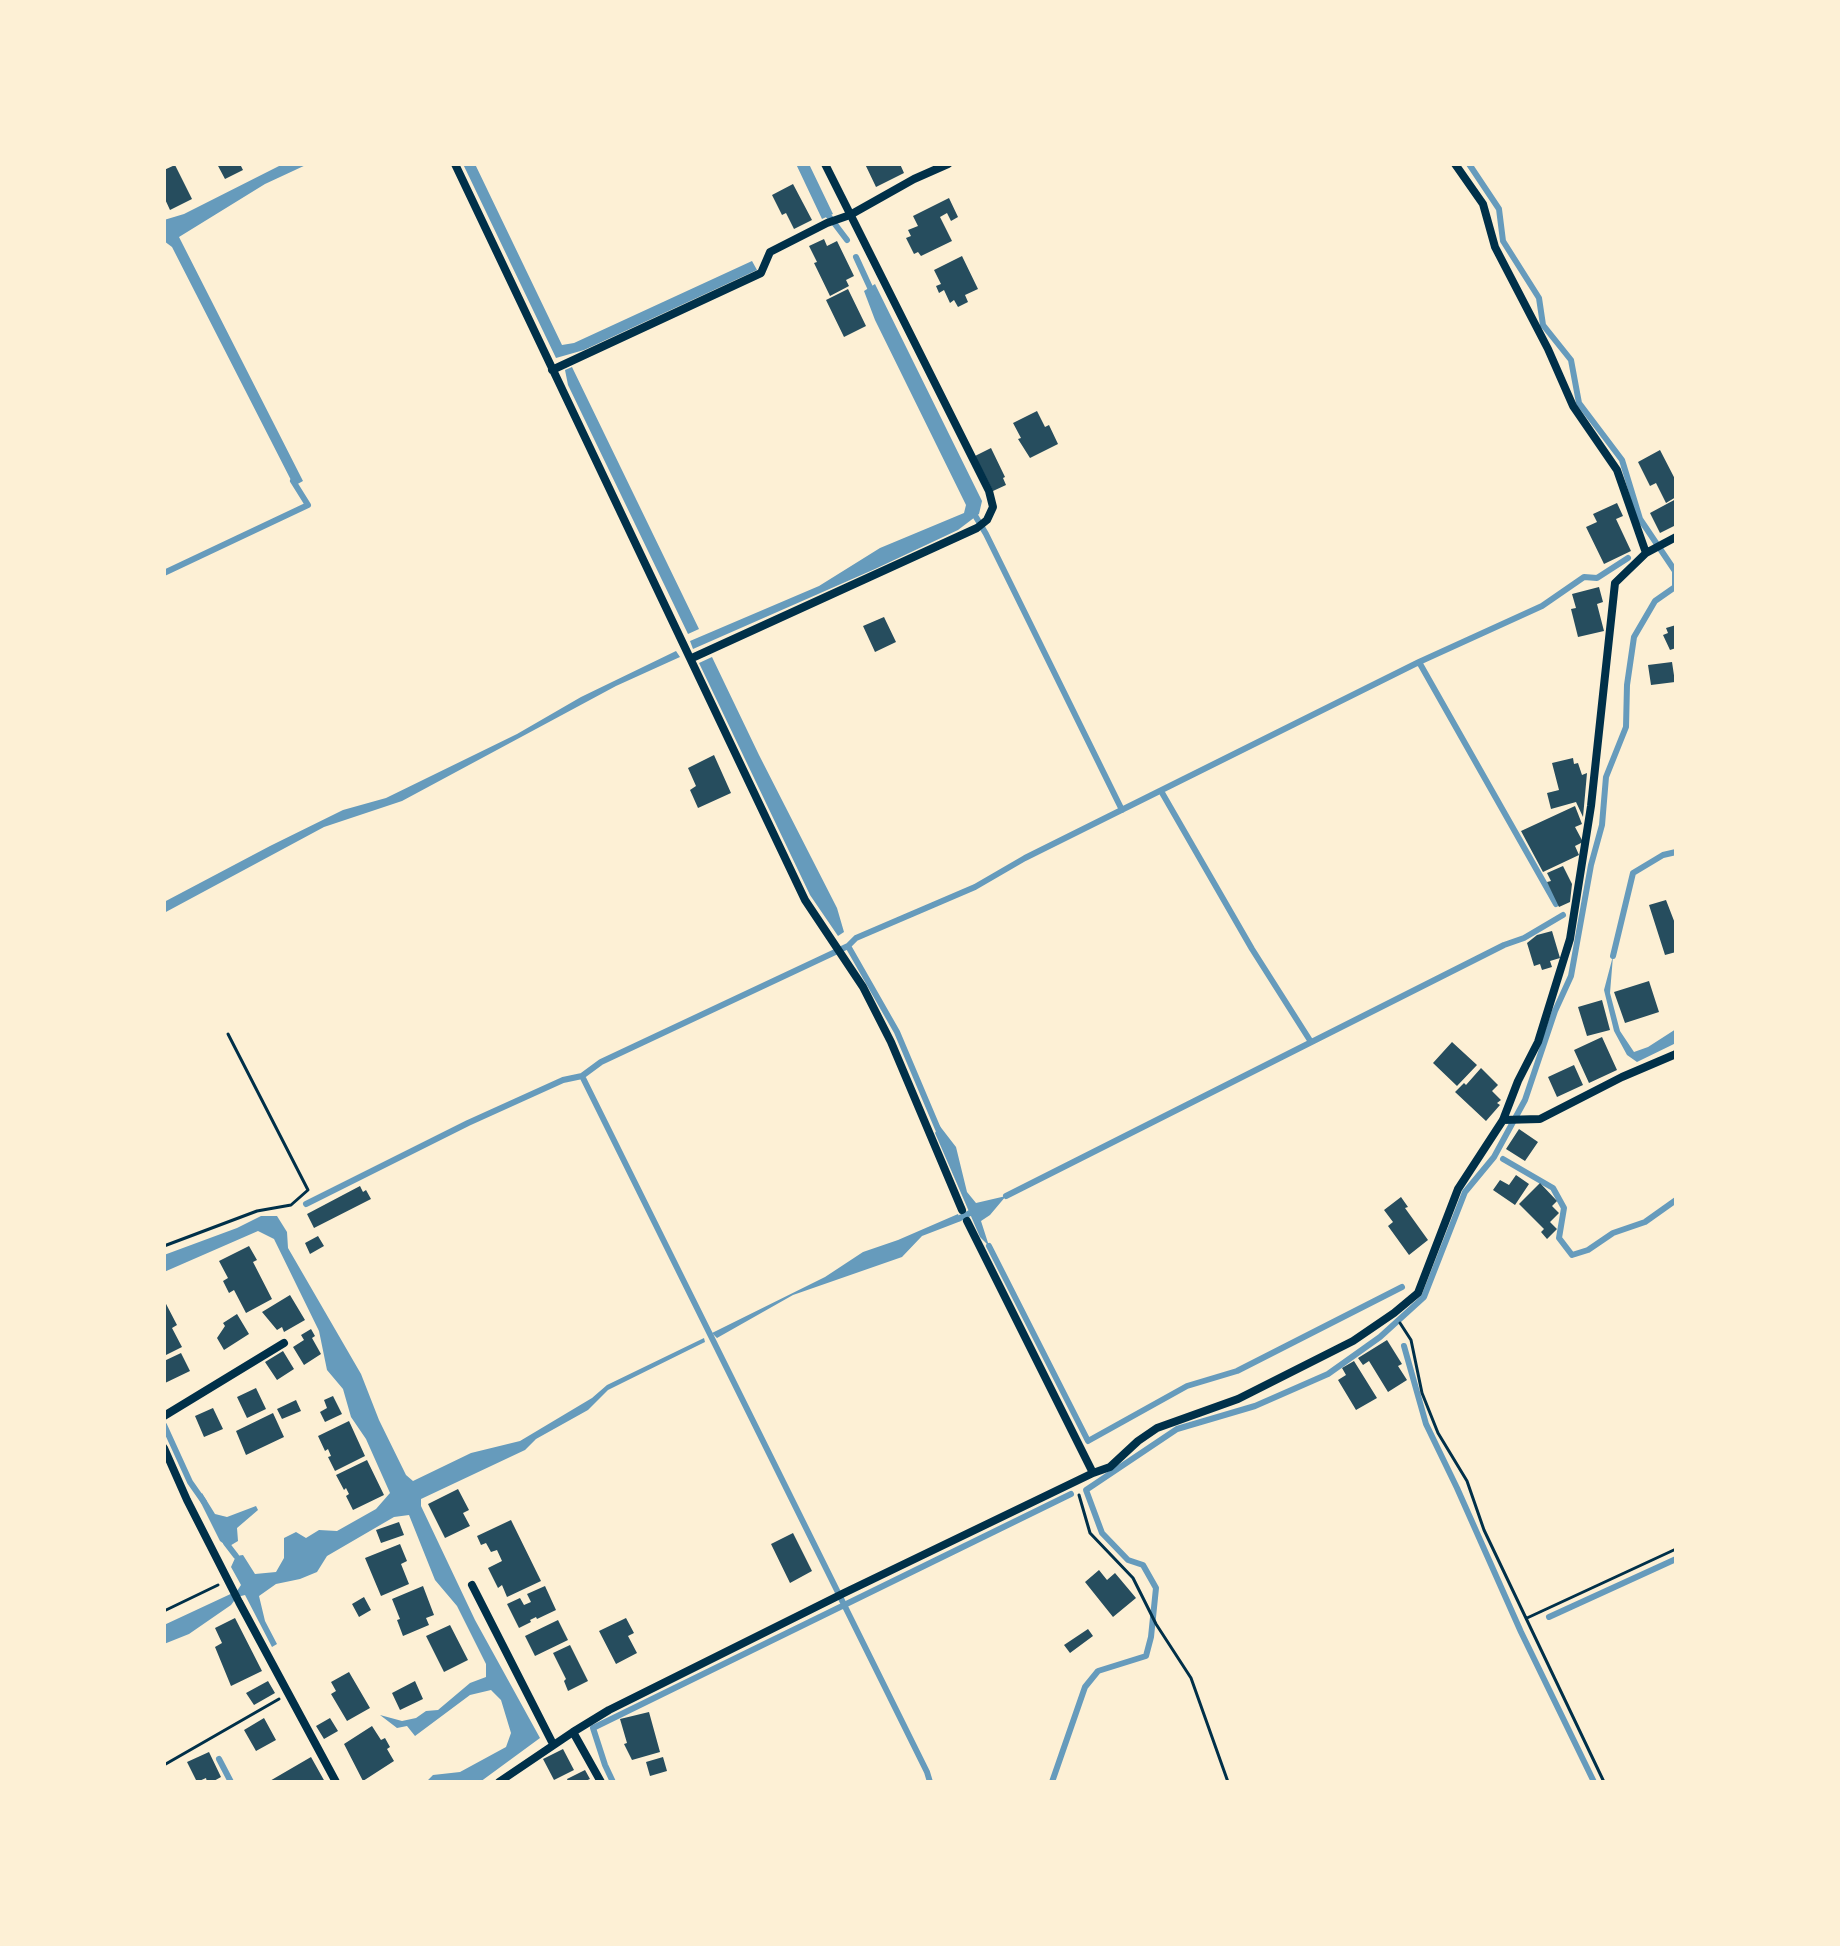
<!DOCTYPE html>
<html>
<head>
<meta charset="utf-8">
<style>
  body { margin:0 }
  #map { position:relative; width:1840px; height:1946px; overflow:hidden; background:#fdf0d5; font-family:"Noto Sans",sans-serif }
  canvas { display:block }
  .frame { position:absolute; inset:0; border:166px solid #fdf0d5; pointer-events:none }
</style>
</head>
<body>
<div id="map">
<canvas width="1840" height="1946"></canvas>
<div class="frame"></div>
</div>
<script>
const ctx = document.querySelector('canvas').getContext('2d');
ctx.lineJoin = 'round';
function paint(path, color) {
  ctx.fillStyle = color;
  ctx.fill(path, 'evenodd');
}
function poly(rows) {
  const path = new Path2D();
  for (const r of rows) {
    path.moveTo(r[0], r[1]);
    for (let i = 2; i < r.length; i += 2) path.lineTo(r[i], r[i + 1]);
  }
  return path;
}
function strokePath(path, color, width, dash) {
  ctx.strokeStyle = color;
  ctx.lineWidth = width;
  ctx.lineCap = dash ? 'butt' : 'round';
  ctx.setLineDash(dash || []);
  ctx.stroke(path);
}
paint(poly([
  [283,164,308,164,265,184,179,237,303,481,294,486,172,247,164,241,164,220,184,214],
  [463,164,475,164,562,345,574,343,752,261,757,270,584,350,556,358],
  [796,164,809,164,833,214,822,219],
  [875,284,982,501,979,514,958,530,875,569,693,649,690,641,819,586,880,548,964,513,966,505,875,320,864,291],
  [572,367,699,629,688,634,568,385,565,370],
  [676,651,680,657,616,686,402,801,324,827,164,913,164,902,270,846,343,810,386,798,517,734,581,697],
  [712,657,759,755,837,908,844,932,838,936,810,895,699,663],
  [1613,956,1610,993,1620,1031,1634,1052,1648,1047,1676,1029,1676,1043,1637,1062,1627,1055,1614,1031,1604,990],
  [939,1125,956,1147,967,1192,976,1203,1006,1196,990,1215,981,1221,989,1246,980,1237,935,1133],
  [958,1214,961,1221,922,1236,902,1257,793,1295,717,1338,712,1333,825,1277,863,1252,898,1240],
  [261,1216,277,1216,287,1232,288,1248,361,1374,379,1420,406,1475,413,1481,471,1453,520,1441,592,1398,607,1385,704,1338,705,1342,608,1390,588,1410,536,1439,525,1450,421,1499,421,1506,475,1620,540,1738,480,1782,426,1782,433,1775,460,1772,506,1747,511,1733,501,1700,491,1690,470,1695,415,1736,407,1726,397,1728,380,1715,402,1721,416,1718,426,1711,438,1710,470,1683,486,1677,486,1664,457,1606,435,1580,409,1515,394,1517,327,1556,317,1572,300,1579,276,1584,259,1596,265,1621,277,1644,272,1647,245,1595,237,1597,231,1605,189,1634,164,1644,164,1625,237,1591,241,1585,231,1567,236,1556,243,1555,255,1574,276,1572,284,1558,284,1538,296,1532,306,1538,319,1530,337,1531,376,1509,390,1493,366,1439,351,1417,343,1389,327,1370,319,1331,274,1239,258,1231,164,1272,164,1255,237,1228],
  [202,1493,215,1514,227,1517,256,1506,258,1510,237,1528,238,1541,228,1547,220,1541,198,1497]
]), '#669bbc');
strokePath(poly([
  [825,211,847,240],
  [856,257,873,294],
  [976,517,986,534,1122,810],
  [164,573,308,505,293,481],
  [1419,662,1556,904],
  [1161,791,1252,949,1311,1042],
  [848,946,856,938,975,887,1025,858,1419,662,1542,606,1584,577,1597,578,1628,558],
  [1613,956,1633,873,1663,855,1676,852],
  [582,1076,927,1772,930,1782],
  [1503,1159,1553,1188,1564,1208,1559,1238,1572,1255,1588,1250,1613,1233,1645,1222,1676,1200],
  [1006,1196,1504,945,1524,938,1563,915],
  [306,1204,468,1123,563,1080,582,1076,601,1062,848,946,897,1032,938,1129],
  [960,1218,970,1213],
  [989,1246,1088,1441,1187,1386,1237,1371,1402,1287],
  [1404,1346,1426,1424,1457,1488,1521,1632,1594,1782],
  [164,1425,190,1482,204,1502],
  [226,1543,236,1556],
  [1549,1617,1676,1559],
  [219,1759,231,1782],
  [613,1782,605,1765,593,1728,1071,1494],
  [1052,1782,1085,1687,1098,1671,1146,1656,1151,1637,1156,1588,1143,1565,1128,1560,1102,1533,1086,1490,1177,1429,1255,1406,1328,1374,1380,1337,1424,1297,1465,1192,1494,1157,1525,1100,1555,1011,1571,976,1591,865,1602,825,1606,777,1626,727,1627,685,1634,637,1655,601,1675,587,1675,571,1640,519,1622,460,1579,403,1571,360,1543,325,1539,298,1503,241,1499,209,1469,164]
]), '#669bbc', 6);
paint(poly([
  [217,164,240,164,243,170,225,179],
  [865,164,890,164,891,166,900,164,904,173,876,187],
  [175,165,192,199,170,210,164,197,164,170],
  [793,184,812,220,794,229,786,213,782,215,772,195],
  [949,198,958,217,951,221,947,213,940,217,952,241,921,256,918,252,914,254,906,238,911,236,908,230,918,226,913,216],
  [824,239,827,246,837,241,854,276,846,280,849,286,830,296,814,263,817,262,809,246],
  [962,256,978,289,965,295,968,302,958,307,954,300,950,303,944,290,939,293,936,286,941,284,934,270],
  [848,289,866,326,844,337,826,300],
  [1037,411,1045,427,1049,425,1058,444,1030,458,1018,439,1021,438,1013,423],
  [991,448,1005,477,1003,478,1006,485,993,491,975,456],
  [1660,450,1676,481,1676,497,1666,503,1656,483,1650,486,1638,462],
  [1676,499,1676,525,1660,533,1650,513],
  [1617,503,1623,516,1616,519,1631,551,1604,564,1586,527,1597,522,1593,514],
  [1599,587,1603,602,1597,604,1604,631,1578,637,1571,609,1576,608,1572,594],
  [884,617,896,642,875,652,863,626],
  [1676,625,1676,648,1670,650,1663,635,1668,633,1666,628],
  [1672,662,1675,682,1651,685,1648,665],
  [714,755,731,793,698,808,690,790,696,786,688,768],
  [1573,758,1574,764,1578,763,1582,775,1587,773,1583,817,1576,802,1551,809,1547,793,1559,790,1552,763],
  [1575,806,1582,824,1575,827,1583,842,1575,846,1579,855,1543,872,1521,831],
  [1563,866,1572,884,1570,902,1559,907,1547,882,1551,881,1547,873],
  [1666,900,1676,926,1676,952,1665,955,1649,905],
  [1552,931,1560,958,1550,961,1552,967,1542,970,1540,964,1534,966,1527,943,1537,935],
  [1649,981,1659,1012,1625,1023,1614,992],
  [1602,1000,1610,1030,1587,1036,1578,1007],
  [1602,1037,1617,1070,1589,1083,1574,1050],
  [1452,1042,1477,1065,1457,1086,1433,1063],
  [1574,1065,1583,1085,1557,1097,1548,1077],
  [1481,1068,1498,1085,1492,1091,1501,1100,1497,1103,1500,1105,1486,1121,1455,1092,1464,1083,1466,1085],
  [1519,1129,1538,1142,1525,1161,1506,1149],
  [1516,1175,1529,1184,1515,1205,1493,1190,1500,1180,1509,1185],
  [1540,1183,1557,1201,1552,1206,1559,1213,1550,1222,1557,1229,1547,1239,1541,1232,1544,1229,1519,1204],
  [360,1186,363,1192,366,1190,371,1199,314,1228,307,1214],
  [1401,1197,1408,1207,1405,1208,1428,1240,1409,1255,1388,1226,1393,1222,1384,1210],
  [318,1236,324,1246,310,1254,305,1243],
  [249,1246,257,1260,253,1262,272,1299,246,1313,234,1290,229,1293,223,1281,228,1278,219,1261],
  [290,1295,305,1320,284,1332,282,1327,277,1330,262,1312],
  [164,1300,177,1325,172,1328,182,1347,164,1356],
  [237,1314,249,1334,224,1350,217,1338,225,1326,223,1323],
  [311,1329,315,1336,312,1338,321,1354,304,1365,293,1347,304,1340,301,1335],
  [1387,1340,1402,1364,1398,1366,1407,1380,1388,1392,1369,1361,1363,1365,1358,1358],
  [283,1351,294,1369,277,1380,265,1362],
  [181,1353,190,1371,165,1383,164,1361],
  [1354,1361,1377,1398,1356,1410,1338,1380,1346,1375,1342,1368],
  [256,1388,266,1409,247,1418,237,1397],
  [333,1396,342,1414,325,1422,320,1412,327,1408,324,1400],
  [296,1400,301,1411,282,1419,277,1409],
  [213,1408,223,1429,204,1437,195,1416],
  [273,1413,284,1437,246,1455,236,1431],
  [349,1421,365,1456,335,1471,328,1457,331,1456,328,1449,325,1451,318,1436],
  [367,1460,384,1495,353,1510,346,1496,349,1494,346,1488,344,1490,336,1475],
  [458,1489,469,1510,463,1513,470,1526,445,1538,428,1504],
  [511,1520,541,1581,507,1597,502,1585,498,1588,488,1568,502,1561,497,1550,491,1552,486,1543,481,1545,477,1536],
  [399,1522,404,1535,381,1543,376,1530],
  [793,1533,812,1571,790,1583,771,1544],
  [400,1544,407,1561,401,1564,409,1584,381,1596,365,1558],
  [1099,1570,1107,1580,1115,1573,1136,1598,1113,1617,1085,1582],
  [423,1586,434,1615,426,1618,429,1625,403,1636,397,1620,400,1619,392,1599],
  [545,1586,556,1610,537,1619,536,1617,530,1620,531,1622,519,1628,507,1604,520,1598,524,1605,531,1602,527,1594],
  [364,1597,371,1610,359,1617,352,1604],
  [235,1618,262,1671,231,1686,215,1647,222,1643,215,1628],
  [626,1618,634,1633,628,1636,637,1653,616,1664,599,1631],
  [558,1620,568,1640,535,1656,525,1636],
  [450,1625,468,1660,444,1672,426,1636],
  [1088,1629,1093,1636,1070,1653,1064,1645],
  [570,1645,588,1681,568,1691,564,1681,566,1679,553,1653],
  [349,1672,370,1708,347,1721,331,1694,336,1691,331,1682],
  [268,1681,275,1693,254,1705,246,1693],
  [415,1681,423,1699,400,1710,392,1693],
  [649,1712,660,1752,632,1760,624,1744,627,1743,620,1719],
  [264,1718,276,1740,256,1751,244,1730],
  [330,1718,338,1731,324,1739,316,1726],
  [372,1726,381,1740,385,1738,390,1747,387,1749,394,1761,363,1781,344,1744],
  [563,1749,574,1770,554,1780,543,1759],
  [209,1752,221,1777,212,1782,207,1782,206,1778,197,1782,187,1762],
  [311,1757,325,1782,268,1782],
  [663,1757,667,1771,650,1776,646,1762],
  [585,1770,590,1779,583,1782,568,1782,567,1779]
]), '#264d5e');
strokePath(poly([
  [164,1246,257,1211,291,1205,308,1190,228,1034],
  [1400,1323,1411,1340,1422,1393,1438,1433,1467,1481,1484,1530,1604,1782],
  [1079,1495,1090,1533,1133,1578,1156,1624,1191,1678,1228,1782],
  [164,1611,218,1585],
  [1527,1618,1676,1549],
  [164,1765,279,1699]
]), '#003049', 3);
strokePath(poly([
  [455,164,805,900,863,987,891,1042,962,1210],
  [1455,164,1483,204,1495,247,1548,349,1573,406,1617,470,1646,553],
  [552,370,761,273,770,252,827,223,850,215,914,179,948,164],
  [692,658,977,528,987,520,993,507,989,491,825,164],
  [1503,1120,1540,1119,1622,1077,1676,1054],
  [967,1221,1093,1473],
  [164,1416,284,1343],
  [164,1448,187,1500,239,1602,336,1782],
  [472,1585,553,1744],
  [573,1732,609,1710,844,1593,1093,1473,1110,1467,1138,1441,1157,1428,1238,1399,1353,1341,1394,1313,1418,1293,1458,1189,1503,1120,1518,1081,1538,1042,1570,939,1591,806,1615,583,1646,553,1676,537],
  [499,1782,573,1732,601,1782]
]), '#003049', 8);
</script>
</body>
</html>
